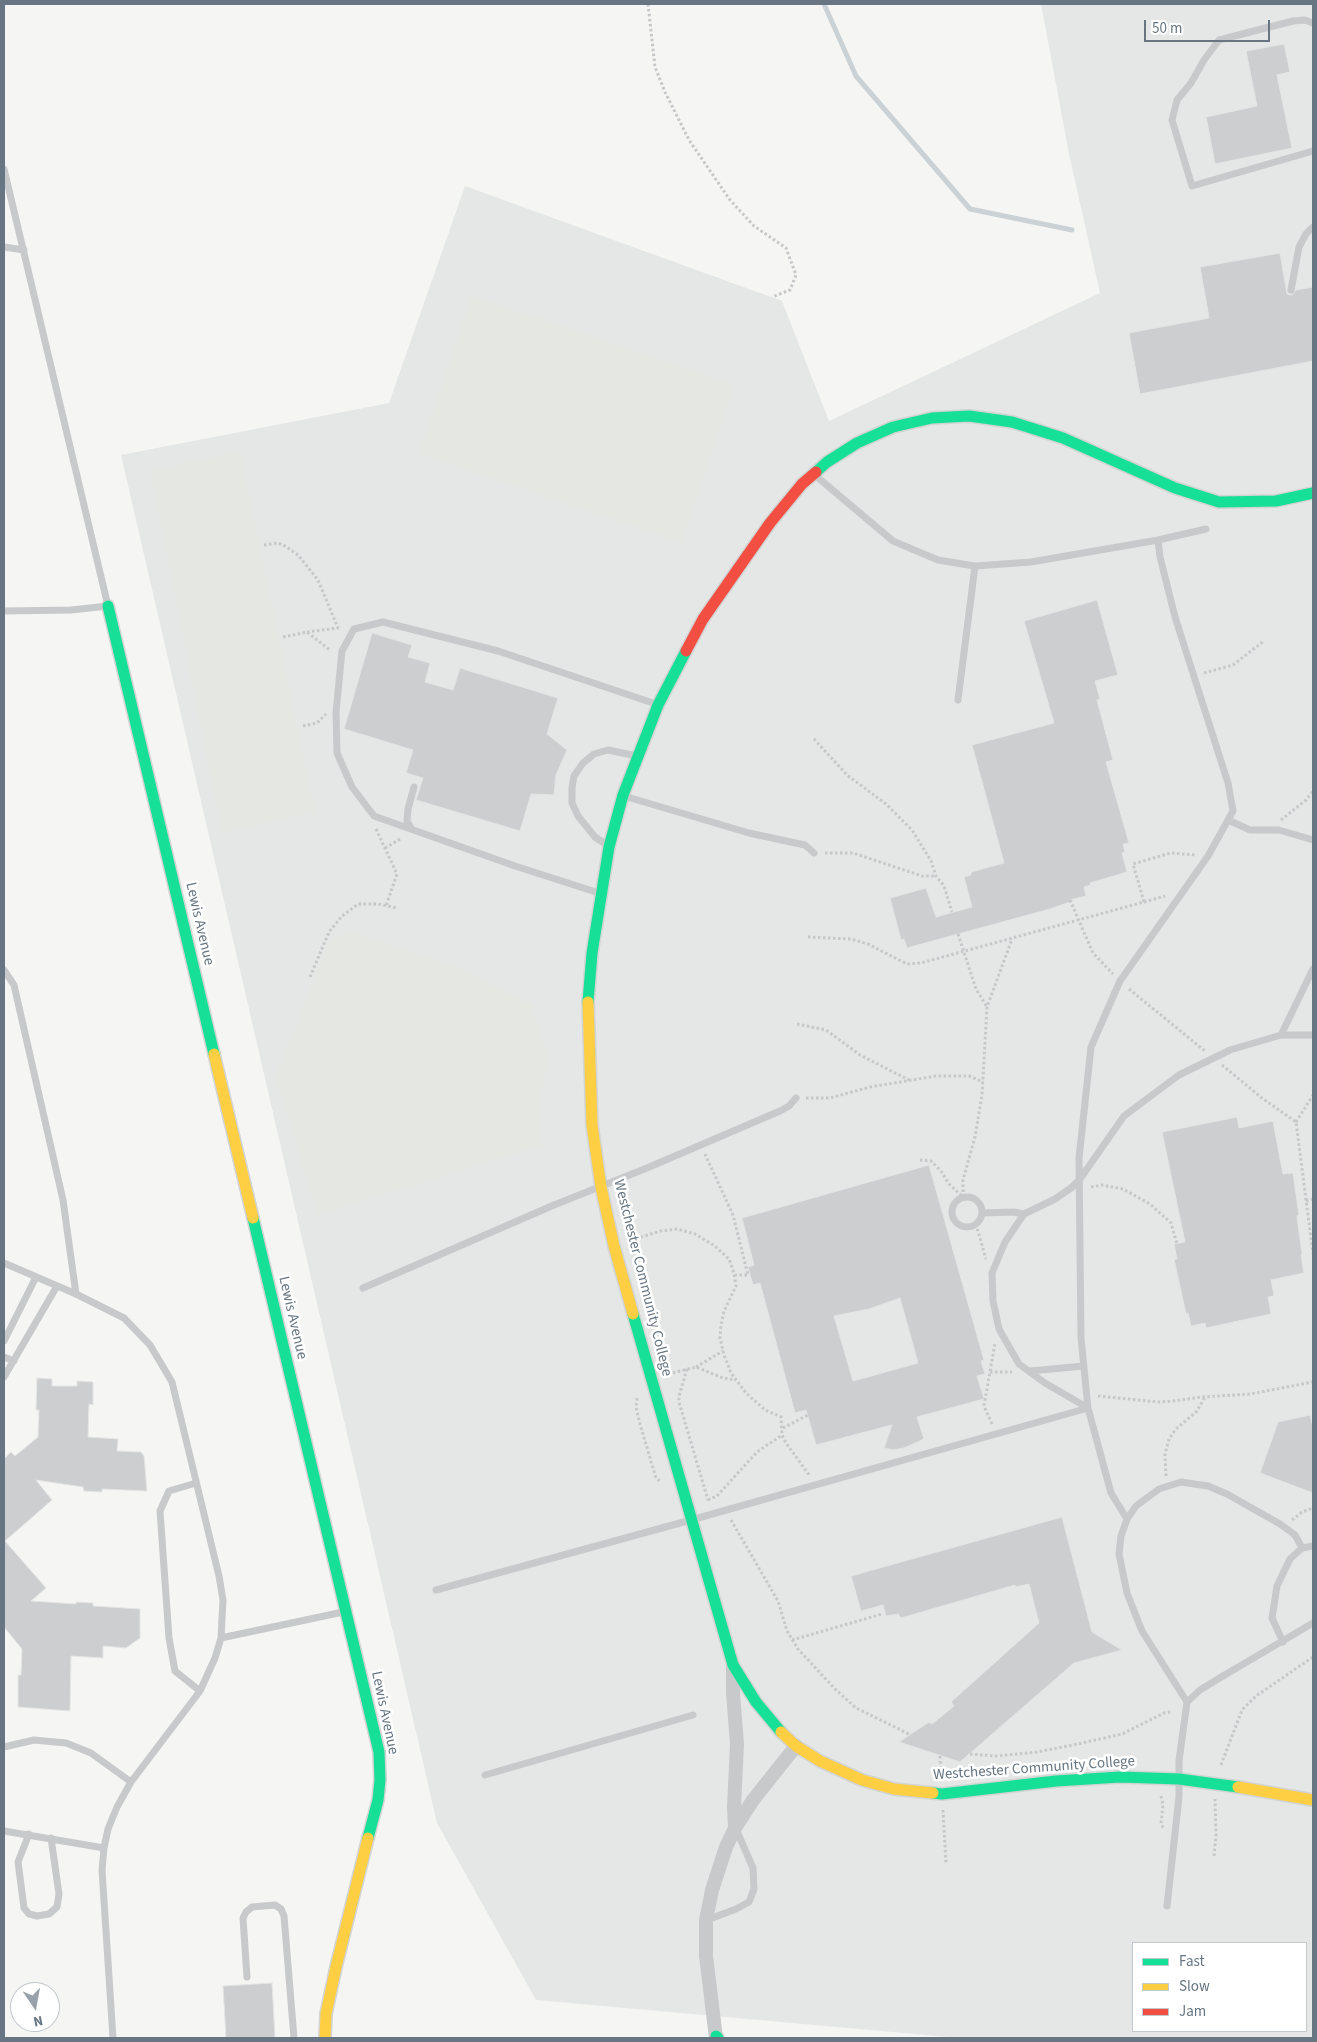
<!DOCTYPE html>
<html>
<head>
<meta charset="utf-8">
<style>
  body { margin:0 }
  #map { position:relative; width:1317px; height:2042px; overflow:hidden; background:#f5f5f4; font-family:"Source Sans 3",sans-serif }
  canvas { display:block }
  .frame { position:absolute; inset:0; border:5px solid #677682; pointer-events:none }
  .legend { position:absolute; left:1132px; top:1942px; width:175px; height:90px; box-sizing:border-box; background:#fff; border:1px solid #c2c8cd; margin:0; padding:6px 9px; list-style:none; font-size:15px; color:#677682 }
  .legend li { display:flex; align-items:center; gap:10px; height:25px }
  .legend b { width:25px; border:1px solid #c2c8cd }
  .north { position:absolute; left:10px; top:1982px; width:50px; height:50px; box-sizing:border-box; background:#fff; border:1px solid #c2c8cd; border-radius:50%; rotate:168deg; font-size:14px; font-weight:700; line-height:20px; text-align:center; color:#677682 }
  .north::after { content:''; display:block; margin:auto; width:18px; height:22px; background:#99a2aa; clip-path:polygon(50% 0,100% 100%,50% 72%,0 100%) }
  .scale { position:absolute; left:1144px; top:20px; width:126px; height:22px; box-sizing:border-box; border:2px solid #677682; border-top:0; padding-left:6px; font-size:15px; line-height:18px; white-space:nowrap; color:#677682; -webkit-text-stroke:4px #fff; paint-order:stroke }
</style>
</head>
<body>
<div id="map">
<canvas width="1317" height="2042"></canvas>
<div class="frame"></div>
<ul class="legend">
<li><b style="height:6px;background:#16e098"></b>Fast</li>
<li><b style="height:6px;background:#ffcf43"></b>Slow</li>
<li><b style="height:6px;background:#f24e42"></b>Jam</li>
</ul>
<div class="north">N</div>
<div class="scale">50 m</div>
</div>
<script>
const ctx = document.querySelector('canvas').getContext('2d');
ctx.lineJoin = 'round';
function paint(path, color) {
  ctx.fillStyle = color;
  ctx.fill(path, 'evenodd');
}
function poly(rows) {
  const path = new Path2D();
  for (const r of rows) {
    if (r.length === 3) {
      path.moveTo(r[0] + r[2], r[1]);
      path.arc(r[0], r[1], r[2], 0, 2 * Math.PI);
      continue;
    }
    path.moveTo(r[0], r[1]);
    for (let i = 2; i < r.length; i += 2) path.lineTo(r[i], r[i + 1]);
  }
  return path;
}
function strokePath(path, color, width, dash) {
  ctx.strokeStyle = color;
  ctx.lineWidth = width;
  ctx.lineCap = dash ? 'butt' : 'round';
  ctx.setLineDash(dash || []);
  ctx.stroke(path);
}
function drawText(font, color, halo, rows, align = 'center') {
  ctx.font = font + ' "Source Sans 3",sans-serif';
  ctx.lineWidth = 5;
  ctx.setLineDash([]);
  ctx.textBaseline = 'middle';
  ctx.strokeStyle = halo;
  ctx.fillStyle = color;
  for (const [text, x, y, turn = 0] of rows) {
    ctx.save();
    ctx.translate(x, y);
    ctx.rotate((+turn || 0) * Math.PI / 180);
    ctx.textAlign = isNaN(turn) ? turn : align;
    if (halo) ctx.strokeText(text, 0, 0);
    ctx.fillText(text, 0, 0);
    ctx.restore();
  }
}
paint(poly([
  [1041,4,1313,4,1313,2038,959,2038,536,2000,437,1823,121,455,389,403,465,186,782,301,829,421,1100,293,1069,154],
  [1133,1943,1306,1943,1306,2031,1133,2031]
]), '#e5e7e7');
paint(poly([
  [472,296,735,384,681,542,419,454],
  [240,451,315,812,222,833,150,471],
  [352,933,457,967,531,1005,547,1055,539,1117,543,1145,317,1215,276,1075,331,938]
]), '#e4e7e2');
strokePath(poly([
  [824,4,856,76,970,209,1072,230]
]), '#cbd2d5', 5);
const building = poly([
  [1284,44,1290,72,1277,75,1292,148,1215,164,1206,117,1257,106,1246,51,1284,44],
  [1280,253,1287,294,1292,295,1296,290,1313,287,1313,361,1140,394,1129,333,1209,318,1200,267,1280,253],
  [1097,600,1118,675,1095,681,1100,699,1097,700,1113,760,1106,762,1129,843,1123,844,1125,852,1122,853,1127,872,1090,883,1091,885,1084,887,1086,896,1070,900,1070,902,1050,909,907,948,904,939,901,940,890,898,926,888,936,917,972,907,964,877,971,875,971,872,1004,863,972,745,1054,723,1024,621,1097,600],
  [372,633,412,645,408,657,430,663,425,682,453,690,460,668,558,698,547,734,567,750,556,775,554,795,531,794,520,831,416,800,423,778,406,773,413,750,344,729,372,633],
  [1237,1117,1239,1128,1273,1121,1283,1174,1293,1173,1299,1215,1297,1216,1302,1254,1301,1255,1304,1273,1271,1280,1274,1296,1268,1297,1271,1314,1206,1328,1205,1323,1191,1326,1188,1313,1186,1314,1174,1259,1177,1259,1174,1244,1185,1242,1162,1132,1237,1117],
  [929,1165,984,1360,981,1361,985,1374,977,1376,984,1399,917,1417,924,1439,904,1448,893,1450,884,1448,892,1425,816,1445,806,1410,795,1413,760,1283,753,1285,748,1267,754,1265,742,1218,929,1165],
  [900,1298,918,1363,853,1381,834,1316,869,1309,900,1298],
  [37,1378,52,1379,52,1386,77,1386,77,1381,93,1382,93,1405,89,1404,88,1437,118,1439,117,1451,141,1452,144,1456,147,1491,102,1489,102,1492,84,1491,83,1487,36,1480,52,1500,5,1541,46,1588,31,1601,76,1604,76,1602,93,1603,93,1606,140,1609,140,1638,126,1648,103,1646,103,1658,71,1656,70,1711,18,1707,18,1675,21,1675,22,1649,4,1627,4,1459,11,1452,15,1456,38,1437,39,1410,36,1410,37,1378],
  [1310,1415,1313,1427,1313,1493,1260,1473,1278,1422,1310,1415],
  [1062,1517,1092,1632,1122,1650,1074,1663,960,1762,899,1742,929,1722,932,1724,954,1706,951,1702,1039,1623,1029,1584,1015,1587,1015,1585,901,1618,898,1614,886,1616,883,1605,861,1611,851,1576,1062,1517],
  [272,1983,275,2038,226,2038,223,1986,272,1983]
]);
paint(building, '#cccecf');
strokePath(building, '#e4e4e4', 1);
const fast = poly([
  [816,472,827,462,857,443,893,427,932,418,969,416,1012,422,1063,438,1175,488,1219,502,1276,501,1313,493],
  [108,606,214,1054],
  [588,1002,592,953,609,847,623,795,658,705,686,651],
  [253,1218,379,1752,380,1780,378,1800,368,1838],
  [633,1314,733,1665,756,1702,781,1732],
  [933,1793,942,1794,1056,1781,1120,1777,1179,1779,1238,1787],
  [716,2036,718,2038]
]);
const slow = poly([
  [588,1002,592,1125,601,1187,614,1246,633,1314],
  [214,1054,253,1218],
  [781,1732,796,1746,820,1761,862,1780,894,1789,933,1793],
  [1238,1787,1313,1800],
  [325,2038,326,2014,336,1967,368,1838]
]);
const jam = poly([
  [686,651,703,619,770,523,802,484,816,472]
]);
strokePath(fast, '#d2d3d3', 14);
strokePath(slow, '#d2d3d3', 14);
strokePath(jam, '#d2d3d3', 14);
strokePath(poly([
  [648,4,655,67,665,92,689,140,730,200,754,226,786,248,796,275,790,290,772,297],
  [264,545,278,543,285,546,298,555,318,580,338,628,341,628],
  [307,632,338,628],
  [283,637,307,632,331,651],
  [1204,673,1233,665,1264,641],
  [303,726,317,723,326,714],
  [814,739,847,775,886,804,912,830,931,861,936,876,944,886,952,912],
  [1281,820,1306,800,1313,791],
  [376,829,397,874,386,906],
  [385,848,402,838],
  [825,853,853,853,922,876,936,876],
  [1070,900,1093,953,1113,974],
  [1144,902,1165,896],
  [958,934,976,989,987,1007],
  [808,937,851,939,868,944,907,964,921,963,1144,902,1133,864,1171,853,1195,855],
  [310,977,329,932,342,916,358,904,378,904,397,908],
  [1129,989,1205,1051],
  [797,1024,826,1030,860,1055,909,1080],
  [1222,1065,1262,1098,1296,1122,1313,1254],
  [806,1098,830,1098,870,1087,936,1076,969,1076,983,1082],
  [1296,1122,1313,1095],
  [705,1154,733,1215,748,1275,735,1275],
  [920,1160,931,1161,941,1171,949,1184,963,1197],
  [1091,1187,1102,1185,1123,1189,1150,1204,1171,1223,1177,1244],
  [963,1197,963,1180,975,1137,982,1095,987,1007,1012,939],
  [1306,1201,1313,1199],
  [976,1224,986,1259],
  [631,1240,661,1231,677,1229,695,1234,715,1246,729,1259,734,1273,736,1286,724,1311,721,1325,720,1338,724,1355,731,1373,746,1393,765,1410,781,1417,782,1435,786,1443,810,1476],
  [696,1367,723,1351],
  [687,1369,679,1396,679,1402,708,1500],
  [990,1372,1012,1372],
  [668,1374,696,1367,723,1378,736,1380],
  [1098,1396,1159,1402,1173,1401,1202,1397,1250,1394,1313,1382],
  [637,1398,636,1407,640,1424,656,1478,661,1482],
  [992,1424,984,1406,995,1343],
  [783,1428,808,1415],
  [1166,1476,1165,1454,1169,1439,1176,1429,1197,1411,1205,1397],
  [708,1500,717,1496,757,1452,782,1435],
  [731,1520,778,1601,787,1631,798,1649,835,1689,856,1708,911,1735],
  [1292,1520,1302,1512,1313,1508],
  [792,1640,882,1614],
  [970,1754,996,1756,1037,1752,1078,1744,1122,1734,1164,1713,1171,1712],
  [940,1756,941,1777],
  [1221,1765,1242,1710,1256,1696,1313,1657],
  [1161,1796,1163,1805,1161,1824,1164,1829],
  [943,1810,946,1864],
  [1214,1856,1216,1835,1215,1799]
]), '#c5c7c8', 3, [2.5, 2.5]);
strokePath(poly([
  [1313,23,1305,20,1293,21,1219,40,1204,60,1191,83,1177,100,1172,120,1192,186,1313,151],
  [4,169,108,606,71,610,4,611],
  [4,247,24,250],
  [1291,290,1299,247,1306,234,1313,227],
  [816,476,893,541,938,560,975,566,1031,562,1158,540,1206,529],
  [958,700,975,566],
  [624,796,749,833,805,845,814,853],
  [1228,820,1250,830,1279,830,1313,840],
  [411,828,407,821,408,809,414,787],
  [607,845,595,837,578,816,572,803,572,788,574,776,583,763,594,754,608,750,637,756],
  [599,893,515,866,374,816,352,787,337,753,336,712,342,651,354,629,383,622,498,651,656,704],
  [4,970,14,985,63,1200,76,1294],
  [1281,1035,1313,969],
  [967,1212,15],
  [982,1213,1014,1212,1024,1214],
  [4,1263,76,1294,124,1318,150,1345,172,1382,219,1576,223,1600,221,1638,215,1658,200,1691,131,1782,117,1807,108,1829,104,1848,102,1870,113,2038],
  [363,1288,554,1205,647,1168,780,1111,789,1106,796,1098],
  [4,1341,36,1277],
  [4,1357,14,1361],
  [1030,1371,1084,1366],
  [4,1377,57,1286],
  [1088,1408,1045,1383,1019,1364,999,1329,993,1301,992,1273,1005,1242,1024,1214,1055,1199,1071,1188,1080,1179,1124,1116,1179,1075,1230,1050,1281,1035,1313,1035],
  [196,1483,169,1491,160,1511,169,1638,175,1671,200,1691],
  [1127,1519,1111,1493,1088,1408,1081,1338,1079,1158,1091,1047,1120,981,1208,856,1233,811,1228,783,1175,617,1160,557,1158,540],
  [436,1590,691,1520,1088,1408],
  [221,1638,343,1612],
  [1283,1642,1272,1618,1277,1586,1290,1559,1302,1548,1313,1546],
  [1187,1702,1142,1631,1127,1593,1119,1554,1121,1536,1127,1519,1136,1506,1159,1489,1181,1482,1208,1486,1227,1494,1280,1524,1295,1535,1302,1548],
  [4,1747,34,1740,66,1743,91,1753,131,1782],
  [485,1775,693,1715],
  [4,1831,104,1848],
  [29,1834,18,1862,24,1908,29,1914,37,1916,49,1914,57,1907,59,1894,51,1838],
  [1167,1906,1179,1797,1179,1761,1187,1702,1200,1690,1223,1676,1313,1623],
  [707,1920,736,1909,749,1902,754,1889,753,1868,736,1829],
  [247,1977,243,1918,246,1912,252,1907,275,1905,281,1909,284,1916,294,2038]
]), '#c8c9ca', 7);
strokePath(poly([
  [733,1666,733,1693,737,1744,734,1807,735,1828],
  [716,2038,706,1956,706,1920,712,1890,726,1847,735,1828,753,1800,796,1746]
]), '#c8c9ca', 14);
strokePath(fast, '#16e098', 11);
strokePath(slow, '#ffcf43', 11);
strokePath(jam, '#f24e42', 11);
drawText('15px', '#677682', '#fff', [
  ["Lewis Avenue",199,924,77],
  ["Westchester Community College",642,1278,76],
  ["Lewis Avenue",292,1318,77],
  ["Lewis Avenue",384,1713,78],
  ["Westchester Community College",1034,1769,-4]
]);
</script>
</body>
</html>
